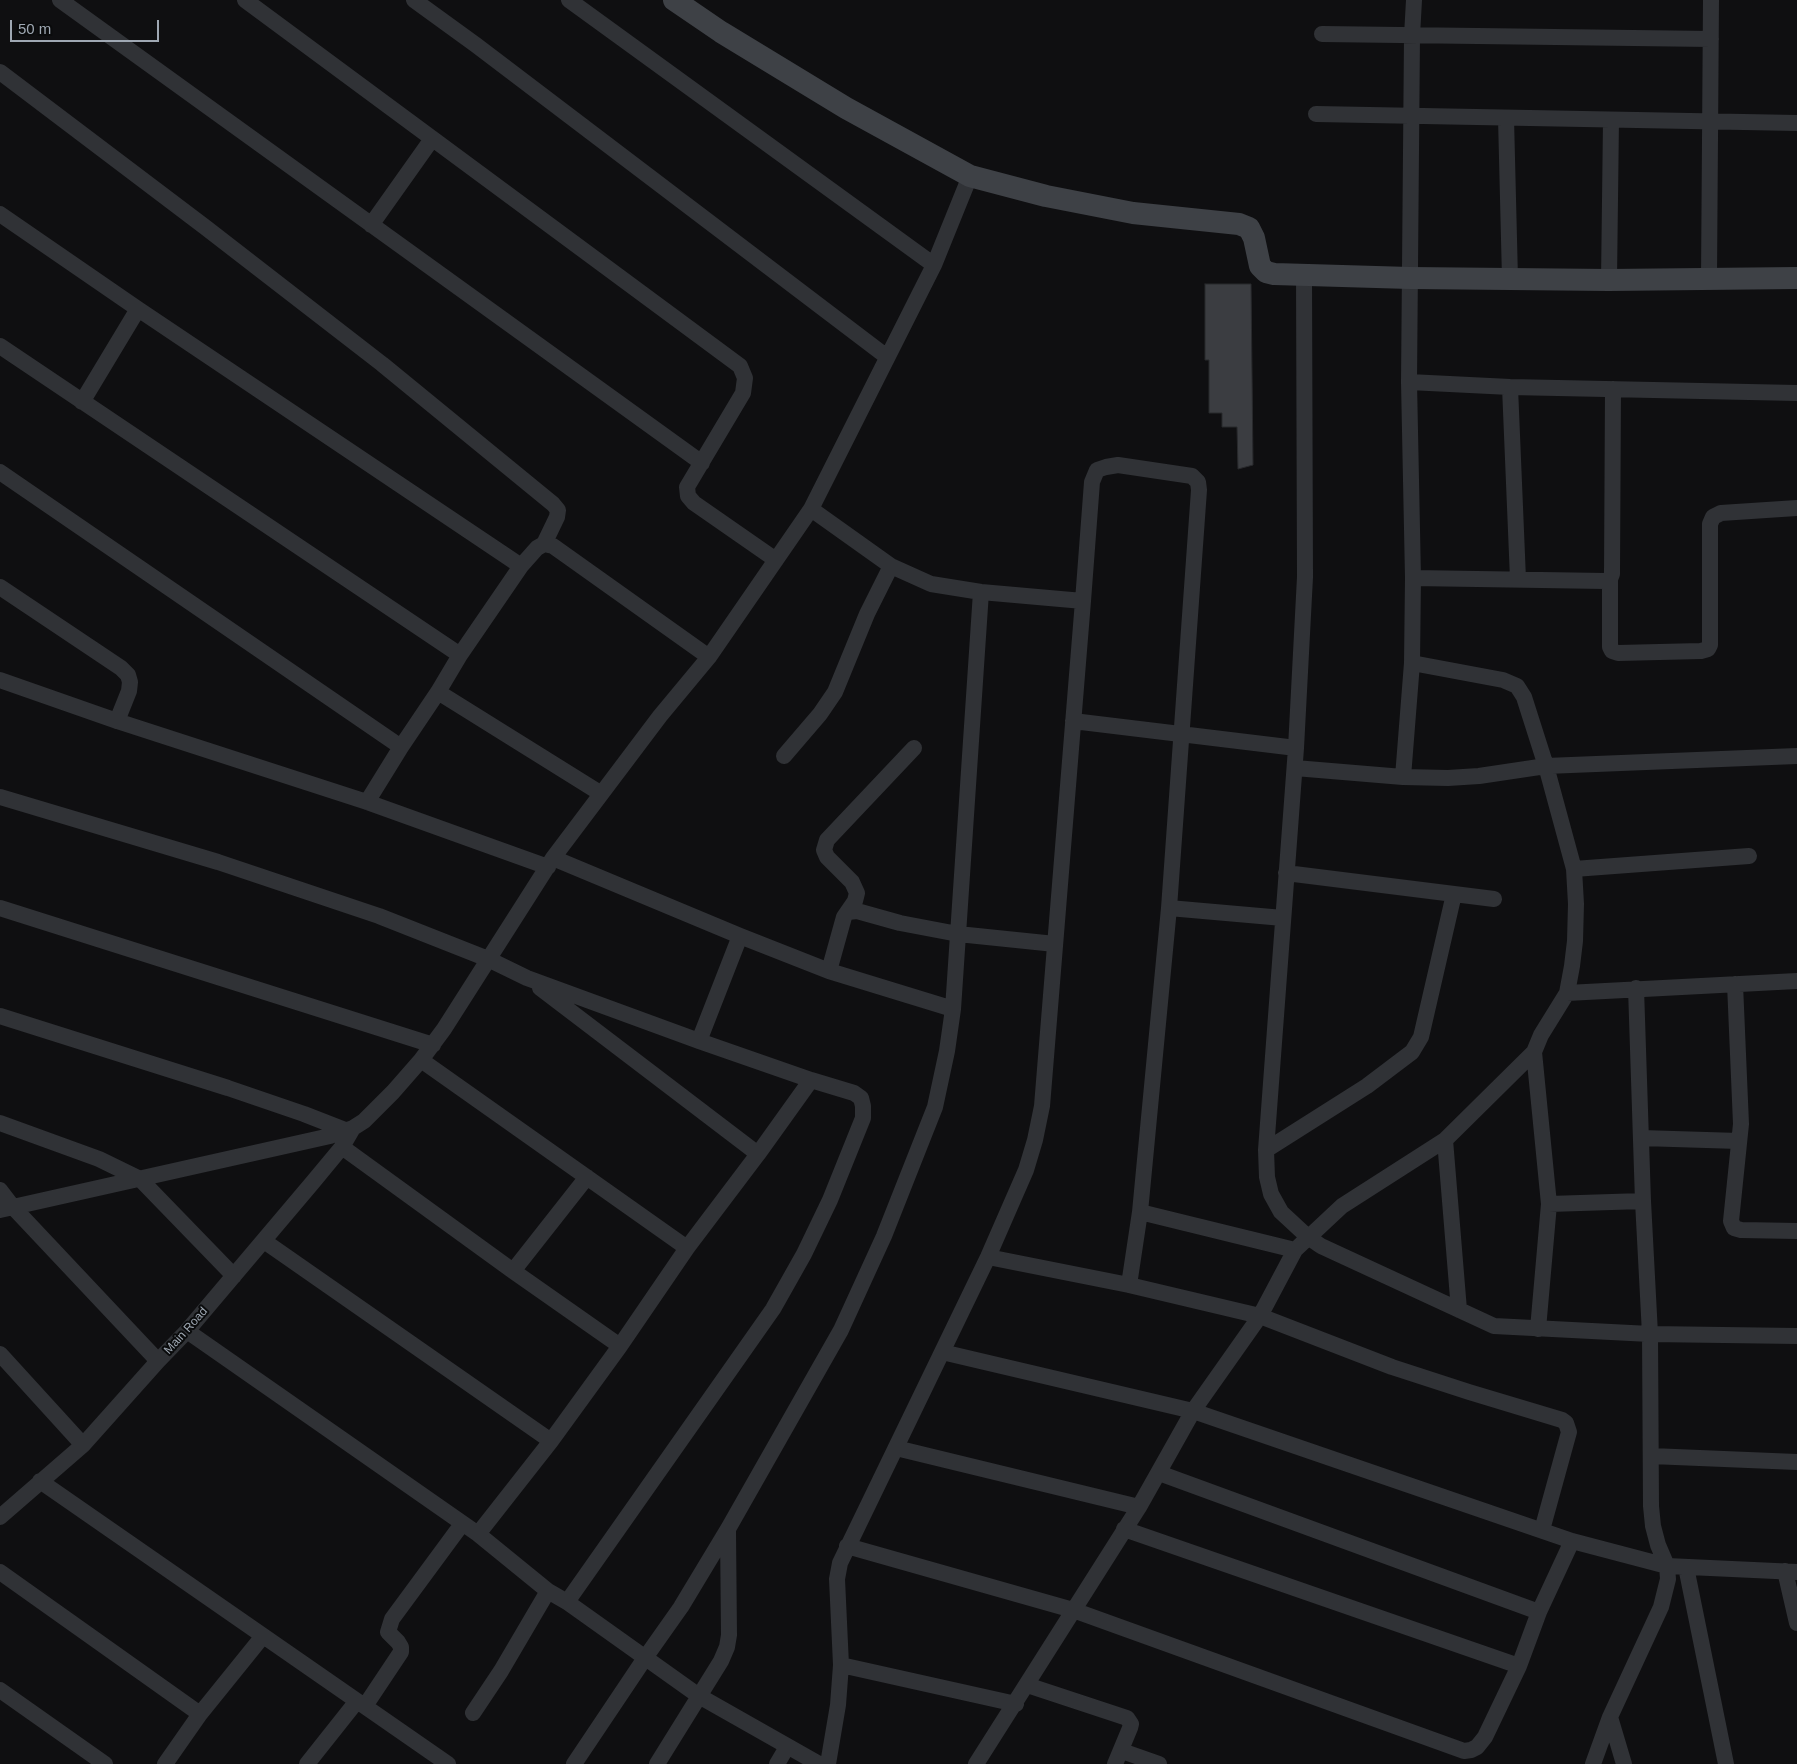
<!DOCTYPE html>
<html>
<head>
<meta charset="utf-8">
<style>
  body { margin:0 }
  #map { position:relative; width:1797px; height:1764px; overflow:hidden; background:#0f0f11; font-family:Arial,sans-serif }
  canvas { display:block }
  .scale { position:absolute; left:10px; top:20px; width:149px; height:22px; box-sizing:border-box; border:2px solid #9fa8b3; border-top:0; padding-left:6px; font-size:15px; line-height:18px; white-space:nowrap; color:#9fa8b3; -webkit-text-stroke:4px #0a0b0c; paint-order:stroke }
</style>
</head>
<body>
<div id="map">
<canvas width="1797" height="1764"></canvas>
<div class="scale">50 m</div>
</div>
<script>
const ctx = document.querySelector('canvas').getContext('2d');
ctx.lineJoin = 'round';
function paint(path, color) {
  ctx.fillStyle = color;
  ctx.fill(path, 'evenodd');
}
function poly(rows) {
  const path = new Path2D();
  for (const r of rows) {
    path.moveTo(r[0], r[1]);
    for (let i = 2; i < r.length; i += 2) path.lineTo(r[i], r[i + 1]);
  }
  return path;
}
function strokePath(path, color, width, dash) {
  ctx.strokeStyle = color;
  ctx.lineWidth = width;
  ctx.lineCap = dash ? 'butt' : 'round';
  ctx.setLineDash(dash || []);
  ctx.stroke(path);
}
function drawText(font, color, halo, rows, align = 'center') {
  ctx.font = font + ' Arial,sans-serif';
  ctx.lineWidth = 4;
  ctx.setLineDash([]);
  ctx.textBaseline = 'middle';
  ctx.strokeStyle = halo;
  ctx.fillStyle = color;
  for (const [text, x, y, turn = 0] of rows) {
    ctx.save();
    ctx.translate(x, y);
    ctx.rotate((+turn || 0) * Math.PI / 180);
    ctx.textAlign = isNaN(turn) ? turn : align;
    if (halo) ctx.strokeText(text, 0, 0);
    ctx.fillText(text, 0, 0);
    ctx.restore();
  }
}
const building = poly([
  [1205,284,1251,284,1253,465,1238,469,1237,427,1222,427,1222,413,1209,413,1209,360,1205,360,1205,284]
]);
paint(building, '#3b3d41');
strokePath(building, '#292a2d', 1);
strokePath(poly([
  [60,0,702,463],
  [245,0,740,366,745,378,743,393,687,487,688,496,694,503,776,560],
  [414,0,476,45,887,357],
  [569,0,934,265],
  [1322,34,1711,39],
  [0,72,205,227,382,364,553,504,558,510,557,517,544,544],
  [1316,114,1797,123],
  [1506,118,1510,279],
  [0,214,138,309,521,566],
  [371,225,432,139],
  [1304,276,1305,577,1296,748,1266,1150,1267,1177,1271,1194,1281,1212,1308,1237,1321,1246,1494,1326,1650,1334,1797,1336],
  [1709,278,1711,0],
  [1609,280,1611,120],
  [0,346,460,655],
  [1409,382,1510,387,1797,393],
  [1510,387,1518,579],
  [82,402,138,309],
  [0,472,401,747],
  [811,509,891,566,931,584,981,592,1083,601],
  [1413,578,1605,581,1610,579,1612,574,1613,389],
  [1610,579,1610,647,1612,651,1618,653,1701,651,1708,649,1710,645,1710,524,1713,517,1721,513,1797,508],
  [0,587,121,668,128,675,130,682,129,691,117,721],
  [0,680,117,721,367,802,548,867],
  [438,692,600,793],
  [1073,721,1296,748],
  [784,756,820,714,835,692,867,614,891,566],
  [1295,768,1403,777,1412,663,1413,578,1409,382,1412,36,1414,0],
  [1403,777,1448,778,1479,776,1546,766,1797,756],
  [0,797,218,862,379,916,488,959,527,978,699,1041,811,1080,854,1093,861,1098,863,1106,863,1118,830,1200,804,1254,773,1309,567,1602],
  [367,802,401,747,438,692,460,655,521,566,537,548,544,544,553,546,709,657],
  [553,858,740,936,829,971,953,1009],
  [1574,869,1749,856],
  [1286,873,1494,899],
  [0,908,433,1045],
  [1169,908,1283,918],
  [848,912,857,911,900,923,958,934,1055,944],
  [829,971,844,917,855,901,857,893,852,882,827,857,824,850,827,840,914,748],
  [1735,984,1741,1124,1731,1221,1734,1228,1741,1230,1797,1231],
  [1567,993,1797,981],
  [0,1016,228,1088,304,1114,345,1130],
  [699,1041,740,936],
  [1534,1052,1549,1204,1538,1329],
  [421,1060,687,1248],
  [0,1123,99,1159,140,1179,234,1276],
  [1641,1138,1739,1141],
  [1445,1140,1459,1310],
  [342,1147,513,1271,620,1346],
  [1266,1150,1367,1086,1412,1052,1421,1037,1454,894],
  [758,1154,811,1080],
  [0,1190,13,1207,158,1361],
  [1549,1204,1643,1201],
  [0,1210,330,1136,353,1128,364,1121,393,1092,421,1060,444,1029,553,858,660,716,709,657,811,509,934,265,970,176],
  [1140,1212,1295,1250],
  [264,1241,551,1441],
  [988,1257,1129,1285,1260,1316,1392,1367,1469,1392,1562,1420,1566,1423,1569,1432,1542,1530],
  [513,1271,587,1177],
  [187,1331,478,1534,548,1591,567,1602,699,1696,819,1764],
  [942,1352,1193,1411,1572,1541,1667,1566,1797,1572],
  [0,1354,83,1445],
  [896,1448,1139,1507],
  [1651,1456,1797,1462],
  [1159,1473,1539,1612],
  [40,1481,448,1764],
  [0,1517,83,1445,158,1361,187,1331,313,1182,342,1147,353,1128],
  [1124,1529,1519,1666],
  [478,1534,551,1441,620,1346,687,1248,758,1154,540,988],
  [847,1546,1073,1610,1464,1751,1471,1750,1477,1747,1485,1737,1519,1666,1539,1612,1572,1541],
  [1686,1567,1726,1764],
  [1785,1571,1797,1623],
  [0,1572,200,1714,165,1764],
  [841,1665,1016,1704],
  [1027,1685,1127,1718,1131,1724,1130,1728,1115,1764],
  [0,1690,105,1764],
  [365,1706,401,1652,401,1647,398,1642,388,1632,392,1619,462,1524],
  [473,1713,501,1671,548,1591],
  [200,1714,263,1636],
  [1610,1717,1624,1764],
  [1122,1751,1159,1764],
  [307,1764,357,1701],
  [574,1764,645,1658,681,1607,728,1529,841,1330,884,1236,935,1107,947,1051,953,1009,981,592],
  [657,1764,721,1661,727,1647,729,1635,728,1531],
  [777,1764,787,1747],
  [828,1764,838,1705,841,1665,837,1579,840,1563,988,1257,1026,1170,1035,1140,1042,1106,1083,601,1092,482,1097,470,1106,467,1118,465,1192,476,1198,482,1199,490,1169,908,1140,1212,1129,1285],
  [976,1764,1139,1507,1193,1411,1260,1316,1295,1250,1342,1206,1445,1140,1534,1052,1541,1035,1567,993,1572,966,1575,941,1576,904,1574,869,1546,766,1524,697,1517,686,1503,680,1412,663],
  [1593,1764,1610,1717,1661,1607,1668,1579,1667,1566,1658,1545,1653,1526,1651,1506,1650,1334,1643,1201,1636,988]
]), '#303236', 16);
strokePath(poly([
  [674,0,721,32,846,108,970,176,1046,196,1133,213,1239,224,1249,228,1254,238,1260,266,1266,272,1274,274,1410,278,1609,280,1797,278]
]), '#3e4146', 22);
drawText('12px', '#9fa8b3', '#0a0b0c', [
  ["Main Road",186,1331,-48]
]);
</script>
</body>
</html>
